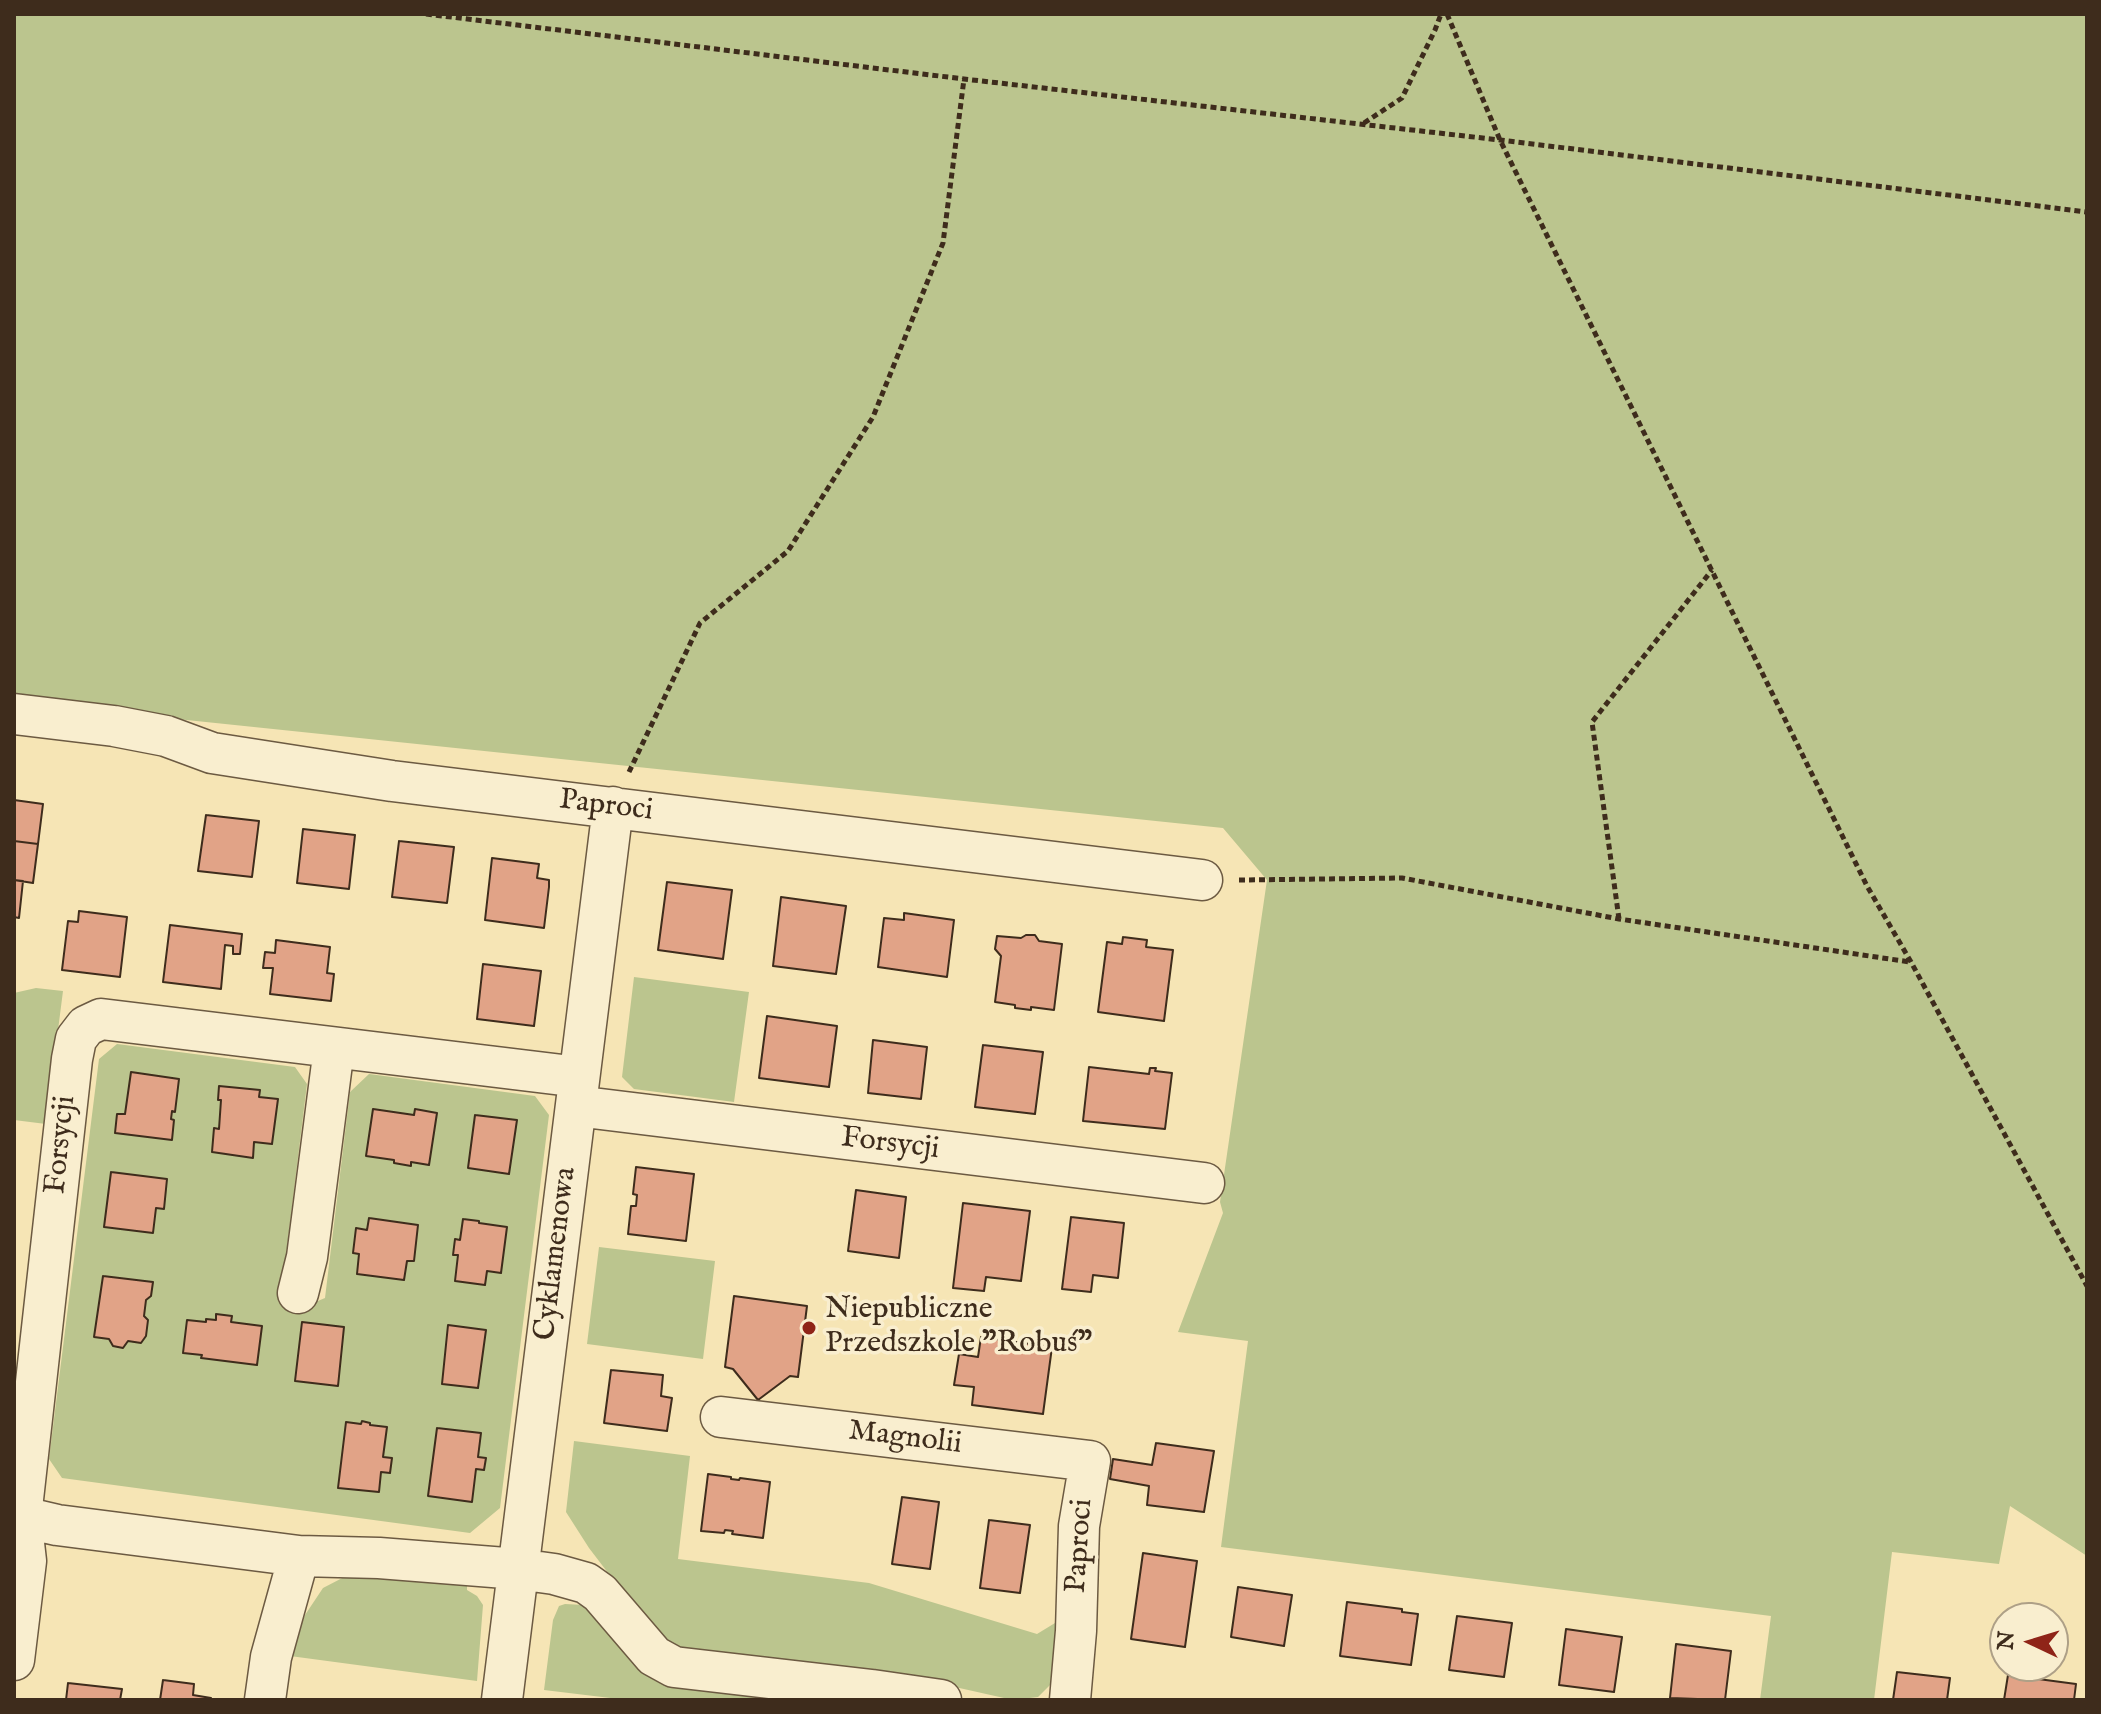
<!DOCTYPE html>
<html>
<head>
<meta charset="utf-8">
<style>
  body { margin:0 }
  #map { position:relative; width:2101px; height:1714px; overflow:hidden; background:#f6e5b5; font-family:"IM FELL English",serif }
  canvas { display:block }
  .frame { position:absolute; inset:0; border:16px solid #3e2c1c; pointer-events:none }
  .north { position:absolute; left:1989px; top:1602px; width:80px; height:80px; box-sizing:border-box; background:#f9eecf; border:2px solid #aea087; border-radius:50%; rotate:274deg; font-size:22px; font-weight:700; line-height:32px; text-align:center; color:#3e2c1c }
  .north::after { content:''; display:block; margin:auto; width:28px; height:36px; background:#8f2418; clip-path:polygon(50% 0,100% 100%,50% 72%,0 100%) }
</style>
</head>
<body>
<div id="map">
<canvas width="2101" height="1714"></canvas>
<div class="frame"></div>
<div class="north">N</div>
</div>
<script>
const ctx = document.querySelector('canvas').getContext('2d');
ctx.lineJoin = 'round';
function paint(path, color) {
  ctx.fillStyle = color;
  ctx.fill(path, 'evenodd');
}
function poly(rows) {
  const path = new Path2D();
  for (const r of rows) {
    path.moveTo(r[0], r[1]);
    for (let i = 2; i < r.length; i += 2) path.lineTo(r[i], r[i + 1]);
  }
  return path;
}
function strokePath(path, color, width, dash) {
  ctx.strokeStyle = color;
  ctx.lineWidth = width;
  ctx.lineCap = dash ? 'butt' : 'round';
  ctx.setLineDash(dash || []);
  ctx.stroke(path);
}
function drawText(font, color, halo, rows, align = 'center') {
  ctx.font = font + ' "IM FELL English",serif';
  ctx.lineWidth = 7;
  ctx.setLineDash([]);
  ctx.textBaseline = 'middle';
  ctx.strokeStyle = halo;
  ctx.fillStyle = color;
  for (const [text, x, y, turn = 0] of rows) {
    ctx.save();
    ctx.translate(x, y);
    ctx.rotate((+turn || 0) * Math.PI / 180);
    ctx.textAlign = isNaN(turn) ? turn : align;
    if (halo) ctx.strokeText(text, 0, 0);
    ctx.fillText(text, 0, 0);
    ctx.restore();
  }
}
paint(poly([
  [14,14,2087,14,2087,1556,2010,1506,1999,1564,1892,1552,1874,1700,1760,1700,1771,1616,1221,1547,1248,1341,1178,1332,1223,1213,1220,1202,1267,880,1223,828,14,702],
  [634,977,749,992,734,1102,634,1089,622,1077],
  [36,988,63,991,46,1124,14,1120,14,993],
  [117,1044,295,1067,307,1084,282,1288,301,1308,325,1298,350,1092,369,1074,535,1096,549,1115,500,1508,470,1533,62,1478,49,1459,99,1059],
  [599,1247,715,1261,703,1359,587,1344],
  [574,1441,690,1456,678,1559,869,1583,1037,1634,1055,1623,1060,1664,1053,1682,1038,1697,1013,1700,937,1683,807,1670,667,1645,641,1616,589,1548,566,1512],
  [350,1574,467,1582,467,1590,477,1596,483,1605,477,1681,290,1656,305,1615,323,1588],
  [565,1604,584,1605,603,1613,631,1658,846,1700,627,1700,544,1690,553,1620,559,1606]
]), '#bbc58e');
const building = poly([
  [14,800,43,804,38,844,14,841,14,800],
  [206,815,259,821,252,877,198,871,206,815],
  [303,829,355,835,349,889,297,883,303,829],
  [14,841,38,844,33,883,14,880,14,841],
  [399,841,454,847,447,903,392,897,399,841],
  [492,858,539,864,537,878,549,880,549,887,544,928,485,920,492,858],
  [14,880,23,881,19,918,14,917,14,880],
  [667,882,732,890,723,959,658,950,667,882],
  [781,897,846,906,836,974,773,966,781,897],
  [79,911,127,917,120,977,62,970,68,921,78,922,79,911],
  [904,913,954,920,947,977,878,967,884,918,904,920,904,913],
  [170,925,242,934,240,954,233,954,233,946,225,945,221,989,163,982,170,925],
  [1026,935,1035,935,1039,941,1062,944,1054,1010,1031,1007,1031,1010,1015,1008,1015,1005,995,1002,1001,956,995,949,997,936,1021,938,1026,935],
  [1123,937,1147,940,1146,947,1173,950,1164,1021,1098,1012,1107,942,1122,944,1123,937],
  [276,940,330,947,327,973,334,974,331,1001,270,994,273,968,263,968,265,952,275,953,276,940],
  [483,964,541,971,534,1026,477,1019,483,964],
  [767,1016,837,1026,829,1087,759,1078,767,1016],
  [873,1040,927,1047,921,1099,868,1093,873,1040],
  [983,1045,1043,1052,1035,1114,975,1107,983,1045],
  [1089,1067,1149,1074,1150,1068,1156,1068,1155,1071,1172,1073,1165,1129,1083,1121,1089,1067],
  [131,1072,179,1079,175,1112,172,1111,171,1119,174,1120,172,1140,115,1133,117,1114,125,1114,131,1072],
  [219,1086,260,1090,259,1097,278,1099,272,1144,254,1142,253,1158,212,1152,214,1128,219,1129,221,1100,218,1100,219,1086],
  [373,1109,414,1115,415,1109,437,1113,429,1165,411,1162,411,1166,394,1163,394,1160,366,1156,373,1109],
  [475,1115,517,1120,509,1174,468,1168,475,1115],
  [636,1167,694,1174,686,1241,628,1234,631,1206,636,1206,637,1195,633,1194,636,1167],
  [111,1172,167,1179,164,1209,156,1208,153,1233,104,1227,111,1172],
  [856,1190,906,1197,899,1258,848,1251,856,1190],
  [963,1203,1030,1211,1021,1281,986,1277,984,1291,953,1288,963,1203],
  [1071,1217,1124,1223,1118,1278,1093,1275,1091,1292,1062,1289,1071,1217],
  [369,1218,418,1225,414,1261,407,1261,404,1280,357,1274,359,1254,353,1253,356,1228,367,1230,369,1218],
  [463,1219,479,1221,479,1223,507,1227,501,1273,487,1271,485,1285,455,1281,458,1255,453,1255,455,1239,460,1240,463,1219],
  [103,1276,153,1282,151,1296,146,1300,144,1316,148,1320,146,1336,141,1343,128,1341,123,1348,113,1346,109,1339,94,1337,103,1276],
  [734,1296,807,1306,798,1377,790,1376,758,1400,733,1369,725,1367,734,1296],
  [216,1314,232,1316,231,1322,262,1326,257,1365,201,1358,202,1355,183,1353,187,1320,206,1322,206,1319,216,1320,216,1314],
  [302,1322,344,1327,338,1386,295,1381,302,1322],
  [448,1325,486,1330,478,1388,442,1384,448,1325],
  [981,1337,1052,1347,1043,1414,972,1405,974,1387,954,1385,959,1354,978,1357,981,1337],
  [611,1370,663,1375,661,1396,672,1398,667,1431,604,1423,611,1370],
  [362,1421,370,1423,370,1425,387,1427,383,1457,392,1458,390,1473,381,1472,379,1492,338,1488,346,1422,361,1424,362,1421],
  [437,1428,481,1433,478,1457,486,1458,484,1470,476,1469,472,1502,428,1496,437,1428],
  [1156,1443,1214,1451,1204,1512,1147,1505,1149,1486,1110,1479,1113,1459,1152,1465,1156,1443],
  [708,1474,731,1477,731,1479,739,1480,740,1478,770,1482,763,1538,732,1534,733,1531,725,1530,724,1533,701,1531,708,1474],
  [902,1497,939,1502,930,1569,892,1564,902,1497],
  [989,1520,1030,1525,1020,1593,980,1588,989,1520],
  [1143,1553,1197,1561,1185,1647,1131,1639,1143,1553],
  [1238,1587,1292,1595,1284,1646,1231,1637,1238,1587],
  [1347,1602,1402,1609,1402,1612,1418,1614,1411,1665,1340,1656,1347,1602],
  [1457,1616,1512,1623,1504,1677,1449,1670,1457,1616],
  [1566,1629,1622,1637,1614,1692,1559,1685,1566,1629],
  [1676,1644,1731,1651,1725,1700,1670,1698,1676,1644],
  [1897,1672,1950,1678,1947,1700,1893,1700,1897,1672],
  [2008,1675,2076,1684,2074,1700,2004,1700,2008,1675],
  [163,1680,194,1684,193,1695,211,1698,211,1700,160,1700,163,1680],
  [68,1683,122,1689,120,1700,66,1700,68,1683]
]);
paint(building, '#e1a387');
strokePath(building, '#3e2c1c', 2);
const minor = poly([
  [14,714,114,726,166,736,212,753,392,781,1202,880],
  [576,1106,1204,1183],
  [298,1293,307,1257,334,1048],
  [721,1417,1090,1461,1079,1526,1076,1631,1070,1700],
  [14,1515,57,1525,299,1556,379,1558,518,1569,554,1574,586,1583,600,1593,654,1656,674,1667,872,1690,941,1700],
  [14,1660,26,1561,21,1517,72,1059,76,1039,86,1026,101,1019,579,1077],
  [265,1700,271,1657,299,1556],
  [502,1700,613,807]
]);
strokePath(minor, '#6c5a42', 43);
strokePath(poly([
  [426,14,964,79,1500,140,2087,212],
  [1447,14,1500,140,1867,886,1911,962,2087,1286],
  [1364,123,1402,98,1435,30,1441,14],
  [629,772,700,623,788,551,873,417,943,243,964,79],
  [1239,880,1402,878,1619,919,1910,962],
  [1619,919,1592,722,1712,570]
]), '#3e2c1c', 5, [6, 4]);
strokePath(minor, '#f9eecf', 40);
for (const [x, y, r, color] of [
  [809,1328,8,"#8f2418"]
]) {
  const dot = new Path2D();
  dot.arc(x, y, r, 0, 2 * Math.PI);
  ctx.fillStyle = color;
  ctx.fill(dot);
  strokePath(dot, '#f9eecf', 3);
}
drawText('30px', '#3e2c1c', '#f9eecf', [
  ["Paproci",606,807,7],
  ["Forsycji",62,1145,-84],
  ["Forsycji",890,1145,7],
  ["Cyklamenowa",557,1254,-83],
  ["Magnolii",905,1439,7],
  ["Paproci",1081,1546,-86]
]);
drawText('30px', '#3e2c1c', '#f9eecf', [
  ["Niepubliczne",825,1311],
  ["Przedszkole \"Robuś\"",825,1345]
], 'left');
</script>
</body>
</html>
